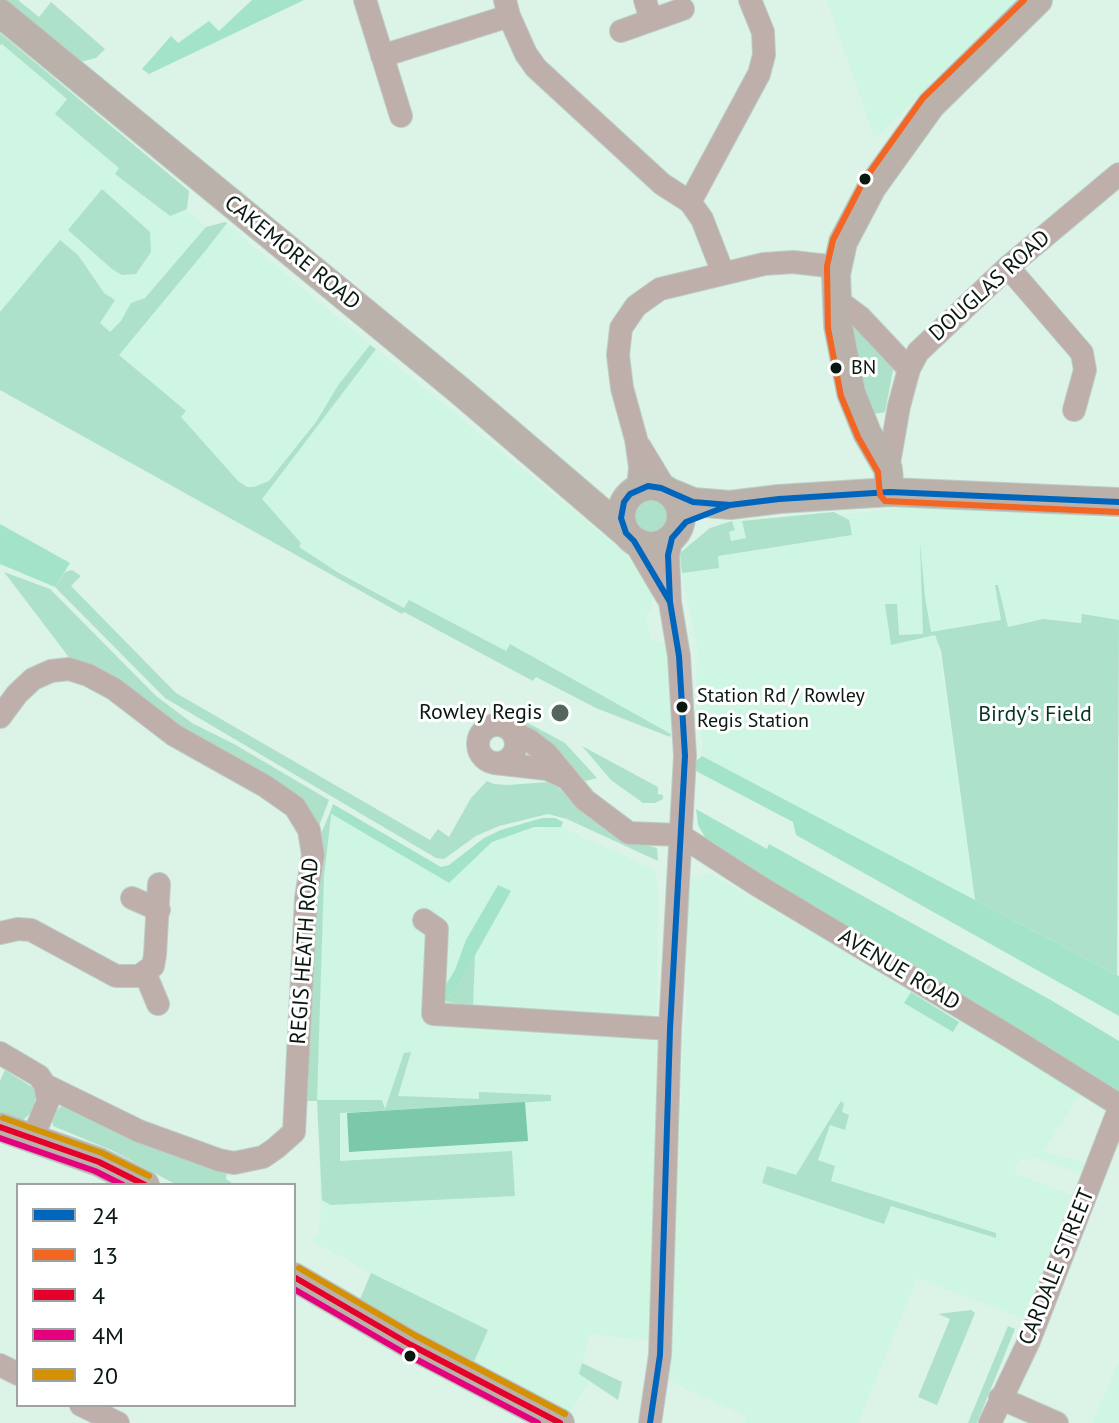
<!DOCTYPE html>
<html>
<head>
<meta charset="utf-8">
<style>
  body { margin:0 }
  #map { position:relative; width:1119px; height:1423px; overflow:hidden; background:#dcf3e8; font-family:"PT Sans",sans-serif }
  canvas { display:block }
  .legend { position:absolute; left:16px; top:1183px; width:280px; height:224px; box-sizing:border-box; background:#fff; border:2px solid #9da3a0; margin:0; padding:10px 14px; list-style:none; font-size:24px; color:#091811 }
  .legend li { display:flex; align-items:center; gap:16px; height:40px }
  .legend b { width:40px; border:2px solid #9da3a0 }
</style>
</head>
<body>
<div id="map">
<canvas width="1119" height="1423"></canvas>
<ul class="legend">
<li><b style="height:10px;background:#0065bd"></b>24</li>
<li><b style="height:10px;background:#f26522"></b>13</li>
<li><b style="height:10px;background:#e4002b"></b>4</li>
<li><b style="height:10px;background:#e5007d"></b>4M</li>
<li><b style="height:10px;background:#d39103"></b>20</li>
</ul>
</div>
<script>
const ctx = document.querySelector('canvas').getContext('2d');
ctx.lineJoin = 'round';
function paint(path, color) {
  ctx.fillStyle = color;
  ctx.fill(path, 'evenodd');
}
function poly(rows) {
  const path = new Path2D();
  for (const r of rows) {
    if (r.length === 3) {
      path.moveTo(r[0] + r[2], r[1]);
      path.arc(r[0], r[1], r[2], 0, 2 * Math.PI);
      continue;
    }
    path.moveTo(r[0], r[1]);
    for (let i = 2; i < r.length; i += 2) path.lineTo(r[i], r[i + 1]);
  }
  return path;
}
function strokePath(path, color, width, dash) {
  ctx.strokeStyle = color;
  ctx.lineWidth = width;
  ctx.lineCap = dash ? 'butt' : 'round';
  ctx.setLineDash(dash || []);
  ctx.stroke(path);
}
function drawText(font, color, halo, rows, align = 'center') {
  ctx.font = font + ' "PT Sans",sans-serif';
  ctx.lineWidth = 6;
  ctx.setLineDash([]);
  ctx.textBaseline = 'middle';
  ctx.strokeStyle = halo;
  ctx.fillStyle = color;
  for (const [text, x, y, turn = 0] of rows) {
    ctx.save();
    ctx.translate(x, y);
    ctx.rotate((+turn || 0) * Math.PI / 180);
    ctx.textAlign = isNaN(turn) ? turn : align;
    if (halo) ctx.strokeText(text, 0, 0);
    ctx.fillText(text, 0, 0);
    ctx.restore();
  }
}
paint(poly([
  [827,0,1017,0,875,139],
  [0,33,184,209,206,227,227,223,273,264,621,550,637,568,652,594,652,608,646,616,651,640,664,642,670,664,671,734,509,644,506,651,409,600,405,608,0,382],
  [919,506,1043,512,1119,520,1119,624,1043,619,938,642,975,900,702,756,703,743,696,718,697,645,679,562,684,548,710,528,732,521,834,512,842,515],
  [330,813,448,883,492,842,511,834,547,826,561,827,655,870,658,886,654,1336,644,1340,590,1334,579,1374,589,1382,563,1423,358,1304,371,1273,312,1241,317,1235,321,1218,318,1114,317,1101,296,1101,318,841],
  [710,874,833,944,848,940,1087,1084,1043,1151,1098,1167,1093,1178,1033,1157,1026,1161,1020,1159,1014,1167,1016,1174,1085,1200,1036,1323,917,1278,858,1423,745,1423,747,1416,669,1381,684,1027,687,1005,685,945,691,879],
  [1119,1362,1119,1423,1092,1423]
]), '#cff5e3');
paint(poly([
  [2,0,18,0,39,17,51,2,105,49,96,58,80,62],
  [0,33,189,191,187,209,170,216,115,174,119,168,55,114,67,99,2,44,0,45],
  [102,189,150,232,151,252,136,274,122,275,112,269,68,230],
  [225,222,227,223,206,250,119,355,186,411,181,417,238,481,247,487,254,487,269,481,316,422,339,384,370,345,376,349,262,499,301,543,299,547,339,573,404,608,409,600,506,651,510,644,671,734,670,737,596,708,536,677,533,681,404,612,402,614,0,390,0,312,60,240,78,255,104,293,115,300,100,323,110,332,121,321,131,303,145,298,206,227],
  [850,320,892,362,893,370,885,412,869,415],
  [650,517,17],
  [834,512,849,520,852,535,718,556,719,568,682,573,680,553,710,528,732,521,735,530,729,532,731,541,746,538,742,521],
  [920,542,925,597,931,632,1001,620,995,585,998,585,1008,627,1043,619,1081,623,1082,614,1119,620,1117,975,975,900,941,651,935,635,891,645,885,604,897,604,899,635,923,634],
  [72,570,81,576,71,586,176,693,430,840,438,829,449,837,471,798,487,781,494,784,508,785,548,782,559,788,580,811,616,837,657,848,658,861,567,819,548,814,499,826,476,836,444,859,436,858,165,698,55,587,65,572],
  [4,572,50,589,156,696,192,723,234,744,329,800,316,834,70,662,68,656],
  [513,715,565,743,597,778,585,781,561,755],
  [582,746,658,787,658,794,663,795,663,799,655,803,643,803,611,780],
  [332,808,324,876,317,1100,382,1100,385,1109,404,1053,411,1052,398,1096,479,1099,479,1092,551,1095,551,1101,340,1113,340,1161,512,1151,515,1196,331,1205,322,1200,317,1101,305,1101,318,841],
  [475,955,473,1006,447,1002,447,996,454,993],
  [5,1070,32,1087,36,1095,33,1111,23,1120,0,1114,0,1081],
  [841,1101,844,1104,842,1112,849,1115,845,1130,830,1125,818,1160,835,1166,831,1181,996,1233,996,1238,891,1206,884,1224,762,1183,767,1166,796,1175],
  [71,1106,227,1171,226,1179,235,1185,177,1185,111,1150,53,1126,52,1119,56,1111,60,1107],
  [371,1273,488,1330,472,1366,358,1304],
  [971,1310,975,1313,937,1405,918,1397,950,1319,938,1314],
  [1008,1326,1015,1329,977,1423,968,1423],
  [582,1363,622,1382,618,1400,579,1374]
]), '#aee1ca');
paint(poly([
  [252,0,304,0,149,74,142,69,171,36,178,43,209,21,219,31],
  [0,524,70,563,55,587,0,564],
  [702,756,1119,976,1119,1016,796,835,793,822,694,770,696,761],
  [333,804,441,867,449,865,484,838,501,830,542,818,555,818,563,822,561,827,534,827,492,842,449,883,330,813],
  [696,809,767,849,769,844,1049,999,1119,1041,1119,1096,710,846,698,825],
  [498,885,511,891,454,993,447,996,447,1002,441,995,445,986,455,970,466,940],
  [911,992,959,1022,953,1032,904,1003]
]), '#a3e4c9');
paint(poly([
  [525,1102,528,1141,349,1152,347,1113]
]), '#7bc8aa');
const minor = poly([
  [365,0,401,116],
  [505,0,509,16,526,54,536,68,662,184,690,202,702,219,723,273],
  [645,0,651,20],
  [621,31,683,9],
  [382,56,509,16],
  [690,202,759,74,764,55,763,32,750,0],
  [1008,267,1082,353,1085,370,1074,410],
  [836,299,860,317,909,369],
  [640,447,666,490],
  [888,469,899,406,909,369,918,352,1008,267,1119,174],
  [638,489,640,467,636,439,622,388,618,355,621,328,636,306,660,289,764,264,793,262,837,267],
  [634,541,667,597],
  [0,717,17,694,33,679,51,671,69,669,88,675,114,689,174,735,265,786,295,807,309,830,313,855,306,898,294,1132,276,1148,263,1157,234,1163,219,1160,139,1131,45,1085],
  [497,744,19],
  [511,731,529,740,547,754,585,800,629,833,680,835,757,885,1012,1038,1119,1105],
  [494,763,547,769,564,777],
  [132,898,159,910],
  [424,920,437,929,433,1014,670,1029],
  [0,933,18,929,31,930,116,976,139,976,153,966,155,955,159,884],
  [145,973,158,1004],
  [0,1053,39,1076,45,1085,48,1101,33,1137],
  [0,1365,18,1374],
  [1000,1398,1057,1423],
  [81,1405,118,1423],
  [650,1423,660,1355,670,1029,685,756,679,656,670,602,668,555,672,538],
  [990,1423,1029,1341,1119,1109]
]);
const major = poly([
  [0,13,459,390,626,533],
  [651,516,30],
  [890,492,888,469,867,433,851,393,838,326,836,274,843,242,872,187,931,105,1038,0],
  [671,493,693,502,730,505,779,499,890,492,1119,502],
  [0,1127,99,1162,145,1185],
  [294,1277,411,1345,560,1423]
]);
strokePath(minor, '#bccec6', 24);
strokePath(major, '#bccec6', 30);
strokePath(minor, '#beafab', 22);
strokePath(major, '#b9b1aa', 28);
strokePath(poly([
  [670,602,634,541,626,533,621,518,624,502,630,494,648,486,661,488,693,502,730,505,779,499,890,492,1119,502],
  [650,1423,660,1355,670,1029,685,756,679,656,670,602,668,555,672,538,686,522,730,505]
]), '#0065bd', 6);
strokePath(poly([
  [1024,0,923,98,863,182,833,240,827,266,828,328,841,396,858,437,878,472,880,495,885,501,1119,512]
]), '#f26522', 6);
strokePath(poly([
  [0,1127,99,1162,145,1185],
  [294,1277,411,1345,560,1423]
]), '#e4002b', 6);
strokePath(poly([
  [0,1138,95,1171,123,1185],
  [294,1289,406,1354,538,1423]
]), '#e5007d', 6);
strokePath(poly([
  [3,1118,102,1153,149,1176],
  [299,1268,416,1336,565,1414]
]), '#d39103', 6);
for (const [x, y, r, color] of [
  [865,179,7,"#091811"],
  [836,368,7,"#091811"],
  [682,707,7,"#091811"],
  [560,713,10,"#53655c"],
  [410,1356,7,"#091811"]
]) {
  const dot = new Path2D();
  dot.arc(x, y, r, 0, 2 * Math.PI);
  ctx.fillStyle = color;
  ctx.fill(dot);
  strokePath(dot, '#fff', 3);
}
drawText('20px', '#091811', '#fff', [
  ["BN",851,368],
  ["Station Rd / Rowley",697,696],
  ["Regis Station",697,721]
], 'left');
drawText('22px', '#091811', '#fff', [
  ["CAKEMORE ROAD",292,253,39],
  ["DOUGLAS ROAD",990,286,-42],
  ["REGIS HEATH ROAD",305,951,-86],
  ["AVENUE ROAD",899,970,31],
  ["CARDALE STREET",1057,1267,-68]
]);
drawText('22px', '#091811', '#fff', [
  ["Rowley Regis",542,713]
], 'right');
drawText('22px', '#053424', '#fff', [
  ["Birdy's Field",1035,715]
]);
</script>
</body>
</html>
